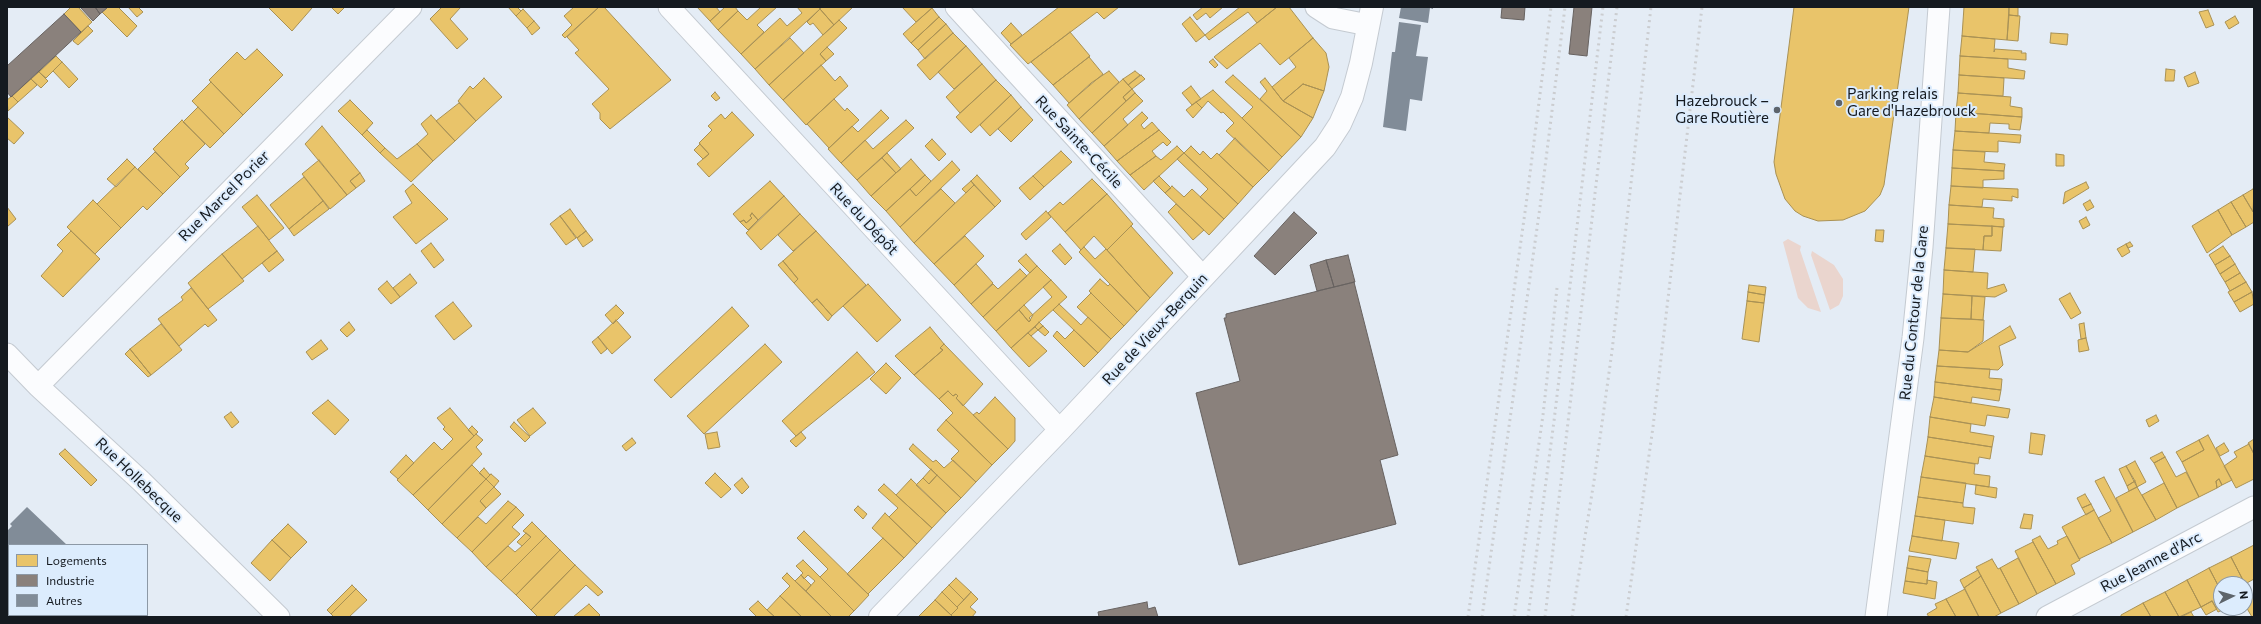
<!DOCTYPE html>
<html>
<head>
<meta charset="utf-8">
<style>
  body { margin:0 }
  #map { position:relative; width:2261px; height:624px; overflow:hidden; background:#e4ecf5; font-family:Commissioner,sans-serif }
  canvas { display:block }
  .frame { position:absolute; inset:0; border:8px solid #151a20; pointer-events:none }
  .legend { position:absolute; left:8px; top:544px; width:140px; height:72px; box-sizing:border-box; background:#dcecfd; border:1px solid #8c98a5; margin:0; padding:5px 7px; list-style:none; font-size:12px; color:#151a20 }
  .legend li { display:flex; align-items:center; gap:8px; height:20px }
  .legend b { width:20px; border:1px solid #8c98a5 }
  .north { position:absolute; left:2213px; top:576px; width:40px; height:40px; box-sizing:border-box; background:#dcecfd; border:1px solid #8c98a5; border-radius:50%; rotate:85deg; font-size:11px; font-weight:700; line-height:16px; text-align:center; color:#151a20 }
  .north::after { content:''; display:block; margin:auto; width:14px; height:18px; background:#5d646b; clip-path:polygon(50% 0,100% 100%,50% 72%,0 100%) }
</style>
</head>
<body>
<div id="map">
<canvas width="2261" height="624"></canvas>
<div class="frame"></div>
<ul class="legend">
<li><b style="height:11px;background:#e9c46a"></b>Logements</li>
<li><b style="height:11px;background:#8a817c"></b>Industrie</li>
<li><b style="height:11px;background:#818c98"></b>Autres</li>
</ul>
<div class="north">N</div>
</div>
<script>
const ctx = document.querySelector('canvas').getContext('2d');
ctx.lineJoin = 'round';
function paint(path, color) {
  ctx.fillStyle = color;
  ctx.fill(path, 'evenodd');
}
function poly(rows) {
  const path = new Path2D();
  for (const r of rows) {
    path.moveTo(r[0], r[1]);
    for (let i = 2; i < r.length; i += 2) path.lineTo(r[i], r[i + 1]);
  }
  return path;
}
function strokePath(path, color, width, dash) {
  ctx.strokeStyle = color;
  ctx.lineWidth = width;
  ctx.lineCap = dash ? 'butt' : 'round';
  ctx.setLineDash(dash || []);
  ctx.stroke(path);
}
function drawText(font, color, halo, rows, align = 'center') {
  ctx.font = font + ' Commissioner,sans-serif';
  ctx.lineWidth = 4;
  ctx.setLineDash([]);
  ctx.textBaseline = 'middle';
  ctx.strokeStyle = halo;
  ctx.fillStyle = color;
  for (const [text, x, y, turn = 0] of rows) {
    ctx.save();
    ctx.translate(x, y);
    ctx.rotate((+turn || 0) * Math.PI / 180);
    ctx.textAlign = isNaN(turn) ? turn : align;
    if (halo) ctx.strokeText(text, 0, 0);
    ctx.fillText(text, 0, 0);
    ctx.restore();
  }
}
paint(poly([
  [1788,239,1801,246,1800,250,1821,312,1808,308,1798,298,1783,242],
  [1812,251,1834,265,1843,279,1843,296,1839,305,1830,310,1811,255]
]), '#ead5ce');
const homes = poly([
  [71,7,78,7,92,22,81,32,64,14,71,7],
  [108,7,118,7,137,26,127,37,102,12,108,7],
  [128,7,138,7,143,12,137,17,128,7],
  [268,7,311,7,312,8,292,31,268,7],
  [331,7,345,7,338,14,331,7],
  [461,7,450,19,468,39,457,49,430,19,442,7,461,7],
  [508,7,517,7,521,11,516,16,508,7],
  [574,7,599,7,565,38,562,35,572,25,564,16,574,7],
  [599,7,604,7,671,80,610,129,600,119,600,113,592,104,609,89,575,53,579,50,567,37,599,7],
  [697,7,716,7,720,12,710,21,697,7],
  [725,7,735,7,738,11,718,30,710,21,725,7],
  [761,7,777,7,757,25,764,32,741,54,718,30,738,11,747,20,761,7],
  [797,7,818,7,820,9,755,69,741,54,780,18,787,26,802,13,797,7],
  [822,7,853,7,834,25,820,9,822,7],
  [902,7,930,7,932,8,916,22,902,7],
  [1059,7,1119,7,1104,19,1097,12,1028,64,1010,45,1059,7],
  [1203,7,1223,7,1210,18,1206,13,1197,20,1193,15,1203,7],
  [1240,7,1277,7,1257,23,1248,12,1209,40,1205,35,1240,7],
  [1277,7,1289,7,1313,38,1280,65,1260,43,1227,69,1214,57,1277,7],
  [1794,7,1909,7,1884,185,1880,195,1865,211,1843,220,1818,221,1803,216,1795,211,1785,199,1776,174,1774,162,1794,7],
  [1964,7,2009,7,2007,40,1962,36,1964,7],
  [2009,7,2018,7,2018,16,2009,15,2009,7],
  [932,8,939,17,911,43,903,34,932,8],
  [523,9,534,21,527,28,516,16,523,9],
  [820,9,834,25,823,35,813,23,810,25,807,22,820,9],
  [2208,10,2214,25,2206,28,2199,12,2208,10],
  [2009,15,2020,16,2018,41,2007,40,2009,15],
  [2235,16,2239,23,2229,29,2225,22,2235,16],
  [939,17,946,24,918,50,911,43,939,17],
  [1190,17,1205,35,1196,42,1182,24,1190,17],
  [839,20,847,28,820,54,826,61,783,100,769,85,839,20],
  [534,21,540,28,532,35,527,28,534,21],
  [1011,23,1022,35,1011,44,1001,33,1011,23],
  [946,24,953,33,925,59,918,50,946,24],
  [88,26,93,31,78,45,73,41,88,26],
  [1070,32,1090,56,1053,85,1031,62,1070,32],
  [953,33,966,46,930,80,917,65,953,33],
  [2051,33,2068,34,2067,45,2050,43,2051,33],
  [1962,36,1995,39,1994,52,1995,49,2022,51,2021,53,2026,53,2026,60,1960,56,1962,36],
  [790,38,804,53,769,85,755,69,790,38],
  [1313,38,1326,53,1329,67,1324,91,1303,84,1283,101,1272,87,1296,67,1289,58,1313,38],
  [966,46,982,64,954,89,938,72,966,46],
  [827,47,834,54,826,61,820,54,827,47],
  [257,49,283,75,243,115,209,80,237,52,245,60,257,49],
  [56,56,62,62,46,78,39,72,56,56],
  [1960,56,2008,59,2008,68,2025,71,2024,79,1959,75,1960,56],
  [1089,57,1103,74,1069,103,1053,85,1089,57],
  [1213,59,1218,65,1215,68,1209,62,1213,59],
  [62,62,78,79,69,88,53,71,62,62],
  [982,64,996,80,960,113,946,97,982,64],
  [821,65,835,81,840,76,848,86,806,125,783,100,821,65],
  [2166,69,2175,70,2174,81,2165,81,2166,69],
  [1109,71,1119,82,1079,119,1067,105,1091,83,1109,71],
  [1135,71,1140,75,1128,85,1123,79,1135,71],
  [39,72,48,81,41,88,31,79,39,72],
  [2195,72,2199,83,2188,87,2184,77,2195,72],
  [1141,75,1145,79,1132,89,1128,85,1141,75],
  [1233,75,1301,137,1282,157,1242,118,1253,107,1225,82,1233,75],
  [1959,75,2004,78,2003,96,1958,93,1959,75],
  [484,78,502,97,476,121,458,101,470,86,473,89,484,78],
  [1265,78,1283,101,1313,118,1301,137,1260,99,1267,91,1260,82,1265,78],
  [31,79,37,85,18,102,12,96,31,79],
  [1123,79,1132,89,1123,97,1126,101,1092,133,1079,119,1123,79],
  [996,80,1011,95,971,133,956,117,996,80],
  [211,82,243,115,224,134,192,101,211,82],
  [1303,84,1324,91,1313,118,1283,101,1303,84],
  [1191,86,1201,99,1192,105,1182,93,1191,86],
  [1132,89,1135,93,1126,101,1123,97,1132,89],
  [1213,90,1282,157,1269,171,1226,131,1234,123,1223,112,1221,113,1208,101,1202,108,1196,102,1213,90],
  [715,92,720,98,716,101,711,96,715,92],
  [1135,93,1143,101,1123,119,1128,125,1104,146,1092,133,1135,93],
  [1958,93,2011,97,2010,106,2022,108,2022,117,1956,112,1958,93],
  [1011,95,1021,107,990,136,980,125,1011,95],
  [12,96,18,102,8,111,7,100,12,96],
  [834,99,845,111,847,108,859,120,829,148,807,124,834,99],
  [350,100,373,123,362,135,338,111,350,100],
  [1196,102,1202,108,1193,118,1186,110,1196,102],
  [459,103,476,121,455,141,436,121,459,103],
  [198,107,224,134,210,148,183,122,198,107],
  [1021,107,1033,120,1011,142,998,129,1021,107],
  [881,110,889,118,841,163,828,149,852,126,858,132,881,110],
  [732,112,754,135,709,177,697,164,709,154,699,143,712,130,708,126,721,114,725,119,732,112],
  [1142,112,1148,118,1141,125,1144,129,1152,122,1159,130,1117,161,1104,146,1142,112],
  [1956,112,2022,117,2020,130,2009,129,2009,124,1990,123,1989,133,1955,131,1956,112],
  [431,115,455,141,433,161,417,144,428,134,421,124,431,115],
  [7,117,24,133,14,144,7,138,7,117],
  [182,120,205,144,185,164,189,168,180,177,153,149,182,120],
  [906,120,914,128,857,180,841,163,865,140,873,149,906,120],
  [322,126,360,173,350,181,356,188,347,195,305,144,322,126],
  [367,130,385,148,380,153,362,135,367,130],
  [1159,130,1171,142,1167,146,1163,142,1152,151,1156,156,1130,175,1117,161,1159,130],
  [1955,131,2021,135,2020,143,1998,141,1998,152,1953,150,1955,131],
  [1235,138,1269,171,1253,187,1219,155,1235,138],
  [932,139,946,154,939,161,925,146,932,139],
  [417,144,433,161,411,182,380,153,385,148,397,159,417,144],
  [700,144,709,154,703,159,694,150,700,144],
  [1177,146,1184,153,1144,190,1130,175,1156,156,1161,160,1177,146],
  [1191,146,1200,155,1203,151,1211,159,1217,153,1253,187,1238,204,1184,153,1191,146],
  [1953,150,1985,152,1984,162,2005,164,2004,171,1952,168,1953,150],
  [1061,151,1072,162,1044,187,1033,176,1061,151],
  [155,152,180,177,163,194,138,169,155,152],
  [887,153,901,169,896,173,882,158,887,153],
  [1184,153,1238,204,1224,219,1200,197,1208,189,1177,159,1184,153],
  [2056,154,2064,155,2064,166,2056,166,2056,154],
  [882,158,896,173,871,196,857,180,882,158],
  [127,159,135,167,116,187,107,179,127,159],
  [911,159,925,175,886,211,871,196,911,159],
  [319,160,347,195,330,209,302,174,319,160],
  [952,161,960,170,900,227,886,211,910,189,916,196,952,161],
  [135,167,163,194,147,210,143,206,121,228,97,204,135,167],
  [1952,168,2004,171,2004,179,1983,180,1983,188,1951,186,1952,168],
  [360,173,365,181,356,188,350,181,360,173],
  [925,175,931,181,916,196,910,189,925,175],
  [977,175,1001,201,995,207,971,181,977,175],
  [1033,176,1044,187,1030,200,1019,188,1033,176],
  [1159,176,1171,188,1165,193,1153,181,1159,176],
  [304,177,323,201,289,229,270,205,304,177],
  [1092,179,1107,194,1065,232,1048,213,1060,202,1063,205,1092,179],
  [770,181,784,196,758,220,752,213,750,216,752,218,746,223,744,220,740,222,733,214,770,181],
  [971,181,974,185,966,193,962,189,971,181],
  [2086,182,2089,188,2063,204,2065,192,2086,182],
  [413,184,448,219,416,244,393,217,412,203,405,191,413,184],
  [974,185,995,207,934,264,914,243,974,185],
  [1172,186,1184,197,1192,189,1224,219,1209,235,1165,193,1172,186],
  [1951,186,2018,189,2018,198,2012,196,2012,201,1983,199,1982,207,1949,205,1951,186],
  [941,189,955,203,914,243,900,227,941,189],
  [2253,189,2254,191,2253,212,2243,195,2253,189],
  [1107,194,1133,224,1107,250,1094,236,1081,250,1065,232,1107,194],
  [257,195,284,228,269,240,242,207,257,195],
  [2243,195,2254,213,2254,222,2246,227,2231,202,2243,195],
  [784,196,800,214,761,250,746,233,784,196],
  [93,200,121,228,95,254,67,227,93,200],
  [2090,200,2094,207,2087,211,2083,204,2090,200],
  [323,201,329,209,294,236,289,229,323,201],
  [2231,202,2246,227,2232,235,2218,210,2231,202],
  [1176,204,1204,230,1193,240,1168,212,1176,204],
  [1949,205,1994,208,1993,218,2004,219,2004,227,1948,224,1949,205],
  [7,207,16,219,7,227,7,207],
  [570,209,586,231,577,238,560,216,570,209],
  [2218,210,2232,235,2207,253,2192,226,2218,210],
  [1046,211,1051,217,1026,240,1021,234,1046,211],
  [752,213,758,220,748,230,740,222,744,220,746,223,752,218,750,216,752,213],
  [800,214,816,231,793,251,778,235,800,214],
  [560,216,576,238,566,245,550,224,560,216],
  [2086,217,2090,225,2083,229,2079,221,2086,217],
  [1948,224,1992,226,1992,236,1984,236,1983,250,1946,248,1948,224],
  [258,226,277,251,242,279,222,254,258,226],
  [1131,226,1173,273,1150,298,1107,250,1131,226],
  [1992,226,2003,227,2001,251,1983,250,1984,236,1992,236,1992,226],
  [1876,230,1884,230,1883,242,1875,241,1876,230],
  [71,231,100,259,63,297,41,276,63,251,57,245,71,231],
  [586,231,593,240,583,247,577,238,586,231],
  [816,231,866,285,832,316,817,299,812,303,794,283,798,279,783,261,816,231],
  [965,236,984,256,954,285,934,264,965,236],
  [2130,242,2133,246,2128,248,2126,244,2130,242],
  [431,243,444,260,434,268,421,251,431,243],
  [1060,244,1072,258,1065,265,1052,251,1060,244],
  [2126,244,2130,252,2122,257,2117,249,2126,244],
  [2223,246,2230,256,2215,265,2209,255,2223,246],
  [1084,247,1095,259,1106,249,1150,298,1137,312,1079,252,1084,247],
  [1946,248,1975,249,1973,272,1944,270,1946,248],
  [277,251,284,260,269,272,262,263,277,251],
  [222,254,244,281,208,309,188,283,222,254],
  [1026,254,1037,266,1030,273,1018,261,1026,254],
  [2230,256,2235,264,2220,274,2215,265,2230,256],
  [783,261,798,279,794,283,778,265,783,261],
  [976,264,993,283,971,304,954,285,976,264],
  [2235,264,2240,273,2225,282,2220,274,2235,264],
  [1037,266,1051,280,996,331,983,317,1037,266],
  [1020,269,1027,276,983,317,971,304,993,284,998,289,1020,269],
  [1944,270,1988,273,1987,289,2004,284,2007,291,1995,297,1943,294,1944,270],
  [2240,273,2246,282,2230,291,2225,282,2240,273],
  [410,274,417,283,400,297,393,288,410,274],
  [1100,279,1108,286,1110,284,1137,312,1124,326,1089,291,1100,279],
  [1051,280,1067,297,1011,348,996,331,1019,310,1029,322,1031,320,1029,318,1052,297,1043,287,1051,280],
  [387,281,400,297,391,304,378,289,387,281],
  [2246,282,2252,292,2234,302,2228,292,2246,282],
  [868,284,901,320,877,342,843,306,868,284],
  [1749,285,1766,287,1765,295,1748,292,1749,285],
  [191,288,217,320,208,327,205,324,179,346,158,319,183,300,181,297,191,288],
  [1748,292,1765,295,1764,303,1747,301,1748,292],
  [2252,292,2254,304,2240,312,2234,302,2252,292],
  [1091,293,1124,326,1111,339,1077,307,1091,293],
  [2070,293,2081,313,2071,319,2059,299,2070,293],
  [1943,294,1972,296,1971,319,1941,318,1943,294],
  [1972,296,1985,297,1983,320,1971,319,1972,296],
  [817,299,832,316,828,321,812,303,817,299],
  [1747,301,1764,303,1759,342,1742,339,1747,301],
  [453,302,472,326,454,340,435,316,453,302],
  [1059,304,1081,325,1088,317,1111,339,1098,353,1053,310,1059,304],
  [616,305,624,313,613,324,605,315,616,305],
  [1024,305,1033,315,1029,322,1019,310,1024,305],
  [732,307,749,326,671,398,654,380,732,307],
  [1941,318,1984,320,1983,341,1968,352,1939,350,1941,318],
  [616,320,631,337,612,354,598,337,616,320],
  [349,322,355,330,347,337,340,330,349,322],
  [1039,322,1043,326,1038,330,1035,327,1039,322],
  [2084,323,2086,338,2081,339,2079,324,2084,323],
  [161,324,182,350,151,375,130,349,161,324],
  [1043,326,1049,332,1045,336,1038,330,1043,326],
  [2010,326,2016,338,1999,346,2003,365,1998,370,1937,366,1939,350,1968,352,2010,326],
  [930,327,944,344,940,348,943,350,914,375,895,356,930,327],
  [1035,327,1038,330,1031,336,1028,333,1035,327],
  [1074,330,1098,353,1084,367,1053,336,1057,331,1065,339,1074,330],
  [1028,333,1047,351,1029,367,1011,348,1028,333],
  [598,337,607,349,601,354,592,342,598,337],
  [2086,338,2089,350,2079,352,2078,340,2086,338],
  [321,340,328,349,312,360,306,352,321,340],
  [765,344,782,362,704,434,687,416,765,344],
  [944,344,983,384,963,406,956,398,958,396,956,394,953,396,948,391,939,399,914,375,943,350,940,348,944,344],
  [130,349,151,375,148,377,125,354,130,349],
  [857,352,875,372,796,436,782,421,857,352],
  [886,363,901,378,886,394,870,379,886,363],
  [1937,366,1990,369,1989,378,2002,379,2001,390,1935,382,1937,366],
  [1935,382,2001,390,1999,401,1972,397,1971,403,1934,397,1935,382],
  [948,391,953,396,956,394,958,396,956,398,1008,449,992,465,946,420,953,413,939,399,948,391],
  [995,397,1015,418,1015,441,1008,449,973,415,977,412,979,414,995,397],
  [1934,397,2010,409,2008,418,1987,415,1985,426,1930,417,1934,397],
  [328,400,349,420,335,435,312,413,328,400],
  [450,408,474,436,413,495,397,480,434,442,442,450,453,439,443,429,445,427,437,418,450,408],
  [533,408,546,423,530,436,517,420,533,408],
  [231,412,239,422,232,428,224,417,231,412],
  [2156,415,2159,421,2149,427,2146,420,2156,415],
  [1930,417,1971,424,1970,432,1994,436,1992,447,1928,437,1930,417],
  [946,420,992,465,976,482,951,459,959,451,937,430,946,420],
  [514,422,530,437,525,442,510,427,514,422],
  [472,426,478,432,474,436,468,430,472,426],
  [717,432,720,447,708,449,705,434,717,432],
  [801,432,806,438,796,447,790,441,801,432],
  [2031,433,2045,435,2042,455,2029,453,2031,433],
  [476,434,483,440,476,447,482,454,428,510,413,495,476,434],
  [2208,435,2232,480,2222,485,2219,479,2216,481,2217,488,2199,497,2182,462,2204,450,2199,440,2208,435],
  [1928,437,1992,447,1990,459,1979,457,1978,464,1925,456,1928,437],
  [632,438,636,443,626,451,622,446,632,438],
  [2254,439,2254,454,2248,443,2254,439],
  [2199,440,2204,450,2182,462,2176,452,2199,440],
  [2224,443,2229,451,2220,456,2216,448,2224,443],
  [913,444,933,462,936,460,944,468,953,460,976,482,961,498,909,449,913,444],
  [2249,444,2254,454,2254,479,2236,488,2224,466,2237,457,2234,452,2249,444],
  [65,449,97,480,91,486,59,454,65,449],
  [2162,452,2165,457,2154,463,2150,458,2162,452],
  [406,455,414,463,398,479,390,472,406,455],
  [1925,456,1975,464,1974,474,1990,476,1989,487,1921,477,1925,456],
  [2165,457,2176,477,2186,472,2199,497,2177,508,2154,463,2165,457],
  [2135,461,2146,482,2137,487,2126,466,2135,461],
  [472,465,486,479,442,524,428,510,472,465],
  [2126,466,2135,481,2127,486,2119,469,2126,466],
  [484,468,490,475,486,479,479,473,484,468],
  [931,469,937,475,929,484,923,478,931,469],
  [715,473,731,489,721,498,705,483,715,473],
  [491,474,499,481,494,487,486,479,491,474],
  [937,475,961,498,946,513,916,485,923,478,929,484,937,475],
  [1921,477,1966,483,1963,503,1918,497,1921,477],
  [2104,477,2133,532,2112,543,2098,518,2111,511,2095,481,2104,477],
  [742,478,749,487,742,494,734,485,742,478],
  [486,479,494,487,480,501,486,508,457,538,442,524,486,479],
  [911,479,946,513,932,528,896,495,911,479],
  [2219,479,2222,485,2217,488,2216,481,2219,479],
  [2135,481,2137,487,2129,491,2127,486,2135,481],
  [2164,483,2177,508,2156,520,2142,495,2164,483],
  [884,484,932,528,917,544,889,517,898,508,878,490,884,484],
  [1976,485,1997,488,1996,498,1975,494,1976,485],
  [494,487,501,494,486,508,480,501,494,487],
  [2137,487,2156,520,2133,532,2116,498,2137,487],
  [2085,494,2091,504,2082,508,2077,498,2085,494],
  [1918,497,1963,503,1963,507,1975,508,1973,524,1915,516,1918,497],
  [508,501,516,507,472,552,457,538,478,517,486,524,508,501],
  [2091,504,2094,510,2086,515,2082,508,2091,504],
  [858,506,867,514,863,519,854,510,858,506],
  [516,507,524,515,512,527,520,534,486,567,472,552,516,507],
  [2094,510,2112,543,2079,559,2062,527,2094,510],
  [885,513,917,544,904,558,872,528,885,513],
  [2024,514,2033,515,2031,529,2020,528,2024,514],
  [1915,516,1945,520,1942,541,1912,536,1915,516],
  [532,522,546,536,501,581,486,567,508,546,515,552,522,546,531,537,523,531,532,522],
  [288,524,307,542,291,558,272,540,288,524],
  [804,531,869,595,854,611,820,577,828,569,797,538,804,531],
  [526,533,531,537,522,546,517,542,526,533],
  [546,536,560,550,516,595,501,581,546,536],
  [1912,536,1959,543,1956,559,1909,551,1912,536],
  [2040,536,2048,549,2058,544,2057,541,2067,536,2080,560,2071,565,2075,574,2056,584,2032,540,2040,536],
  [883,538,904,558,868,594,847,574,883,538],
  [272,540,291,558,270,581,251,563,272,540],
  [2033,542,2056,584,2037,594,2015,551,2033,542],
  [2254,545,2254,579,2245,584,2231,557,2254,545],
  [560,550,575,565,531,610,516,595,560,550],
  [1909,556,1931,559,1928,572,1907,568,1909,556],
  [2231,557,2245,584,2221,584,2221,591,2209,568,2231,557],
  [2018,558,2037,594,2019,604,2000,568,2018,558],
  [1992,559,1998,569,2000,568,2019,604,2001,613,1976,567,1992,559],
  [803,560,854,611,848,617,832,617,806,591,815,581,808,575,804,579,801,575,803,573,796,566,803,560],
  [575,565,603,592,598,596,586,585,553,617,538,617,531,610,575,565],
  [1907,568,1928,572,1927,584,1905,581,1907,568],
  [2209,568,2221,591,2221,608,2227,608,2218,612,2212,601,2201,607,2187,580,2209,568],
  [1978,570,1981,576,1964,588,1960,580,1978,570],
  [787,573,795,581,832,617,802,617,780,596,790,586,782,578,787,573],
  [801,575,811,585,806,591,795,581,801,575],
  [1981,576,2001,613,1994,617,1979,617,1964,588,1981,576],
  [956,578,971,592,964,600,949,585,956,578],
  [1927,580,1937,582,1935,599,1903,593,1905,581,1927,584,1927,580],
  [2187,580,2201,607,2179,617,2165,592,2187,580],
  [2245,584,2254,601,2254,617,2252,617,2245,605,2245,584],
  [352,585,356,589,331,614,327,610,352,585],
  [949,585,964,600,957,607,942,592,949,585],
  [356,589,367,600,349,617,334,617,331,614,356,589],
  [1965,589,1979,617,1956,617,1946,599,1965,589],
  [942,592,958,608,951,615,935,600,942,592],
  [971,592,978,599,970,607,976,612,972,617,953,617,951,615,958,608,957,607,971,592],
  [2165,592,2179,617,2151,617,2143,603,2165,592],
  [780,596,802,617,775,617,767,610,780,596],
  [1946,599,1956,617,1929,617,1927,614,1937,608,1935,604,1946,599],
  [935,600,951,615,953,617,918,617,935,600],
  [758,601,767,610,775,617,757,617,749,609,758,601],
  [2212,601,2217,609,2206,615,2201,607,2212,601],
  [2143,603,2151,617,2121,617,2121,615,2143,603],
  [589,604,600,615,598,617,573,617,589,604],
  [2191,612,2194,617,2181,617,2191,612]
]);
paint(homes, '#e9c46a');
strokePath(homes, '#a99154', 1);
const industry = poly([
  [80,7,95,7,100,14,93,21,80,7],
  [95,7,108,7,100,14,95,7],
  [1502,7,1525,7,1524,20,1501,18,1502,7],
  [1574,7,1592,7,1587,56,1569,54,1574,7],
  [64,14,81,32,11,97,7,92,7,66,64,14],
  [1294,212,1317,233,1275,275,1254,256,1294,212],
  [1348,255,1355,282,1334,287,1326,260,1348,255],
  [1326,260,1334,287,1317,291,1310,265,1326,260],
  [1354,282,1398,455,1380,460,1396,524,1239,565,1196,393,1240,381,1224,318,1226,318,1226,314,1354,282],
  [1147,602,1148,609,1155,607,1158,617,1099,617,1098,612,1147,602]
]);
paint(industry, '#8a817c');
strokePath(industry, '#676260', 1);
paint(poly([
  [1401,7,1433,7,1433,9,1430,8,1428,23,1399,18],
  [1399,22,1421,25,1416,56,1428,57,1422,101,1410,99,1406,131,1383,127,1392,52,1395,52],
  [27,507,67,545,9,545,9,569,7,567,7,531,12,526,10,524],
  [56,615,120,615,58,617]
]), '#818c98');
const street = poly([
  [669,7,1060,430],
  [956,7,1203,277],
  [1316,7,1333,18,1368,25],
  [7,354,38,386,141,481,279,617],
  [38,386,411,7],
  [1876,617,1913,338,1922,247,1939,7],
  [2047,617,2254,507]
]);
const secondary = poly([
  [880,617,1060,430,1325,147,1340,124,1352,97,1361,63,1372,7]
]);
strokePath(street, '#c4cad1', 23);
strokePath(secondary, '#c4cad1', 24);
strokePath(street, '#fbfcfe', 21);
strokePath(secondary, '#fbfcfe', 22);
strokePath(poly([
  [1468,617,1526,205,1551,7],
  [1482,617,1540,207,1565,7],
  [1514,617,1543,415,1557,288],
  [1528,617,1554,421,1603,7],
  [1545,617,1617,7],
  [1572,617,1594,481,1612,351,1651,7],
  [1626,617,1653,427,1702,7]
]), '#cbcdd0', 3, [2, 4]);
for (const [x, y, r, color] of [
  [1839,103,4,"#5d646b"],
  [1777,110,4,"#5d646b"]
]) {
  const dot = new Path2D();
  dot.arc(x, y, r, 0, 2 * Math.PI);
  ctx.fillStyle = color;
  ctx.fill(dot);
  strokePath(dot, '#dcecfd', 1.5);
}
drawText('15px', '#151a20', '#dcecfd', [
  ["Parking relais",1847,94],
  ["Gare d'Hazebrouck",1847,111],
  ["Hazebrouck –",1769,101,"right"],
  ["Gare Routière",1769,118,"right"]
], 'left');
drawText('15px', '#151a20', '#dcecfd', [
  ["Rue Sainte-Cécile",1079,142,47],
  ["Rue Marcel Porier",224,196,-45],
  ["Rue du Dépôt",864,219,47],
  ["Rue du Contour de la Gare",1914,313,-84],
  ["Rue de Vieux-Berquin",1155,329,-47],
  ["Rue Hollebecque",139,480,44],
  ["Rue Jeanne d'Arc",2151,562,-28]
]);
</script>
</body>
</html>
